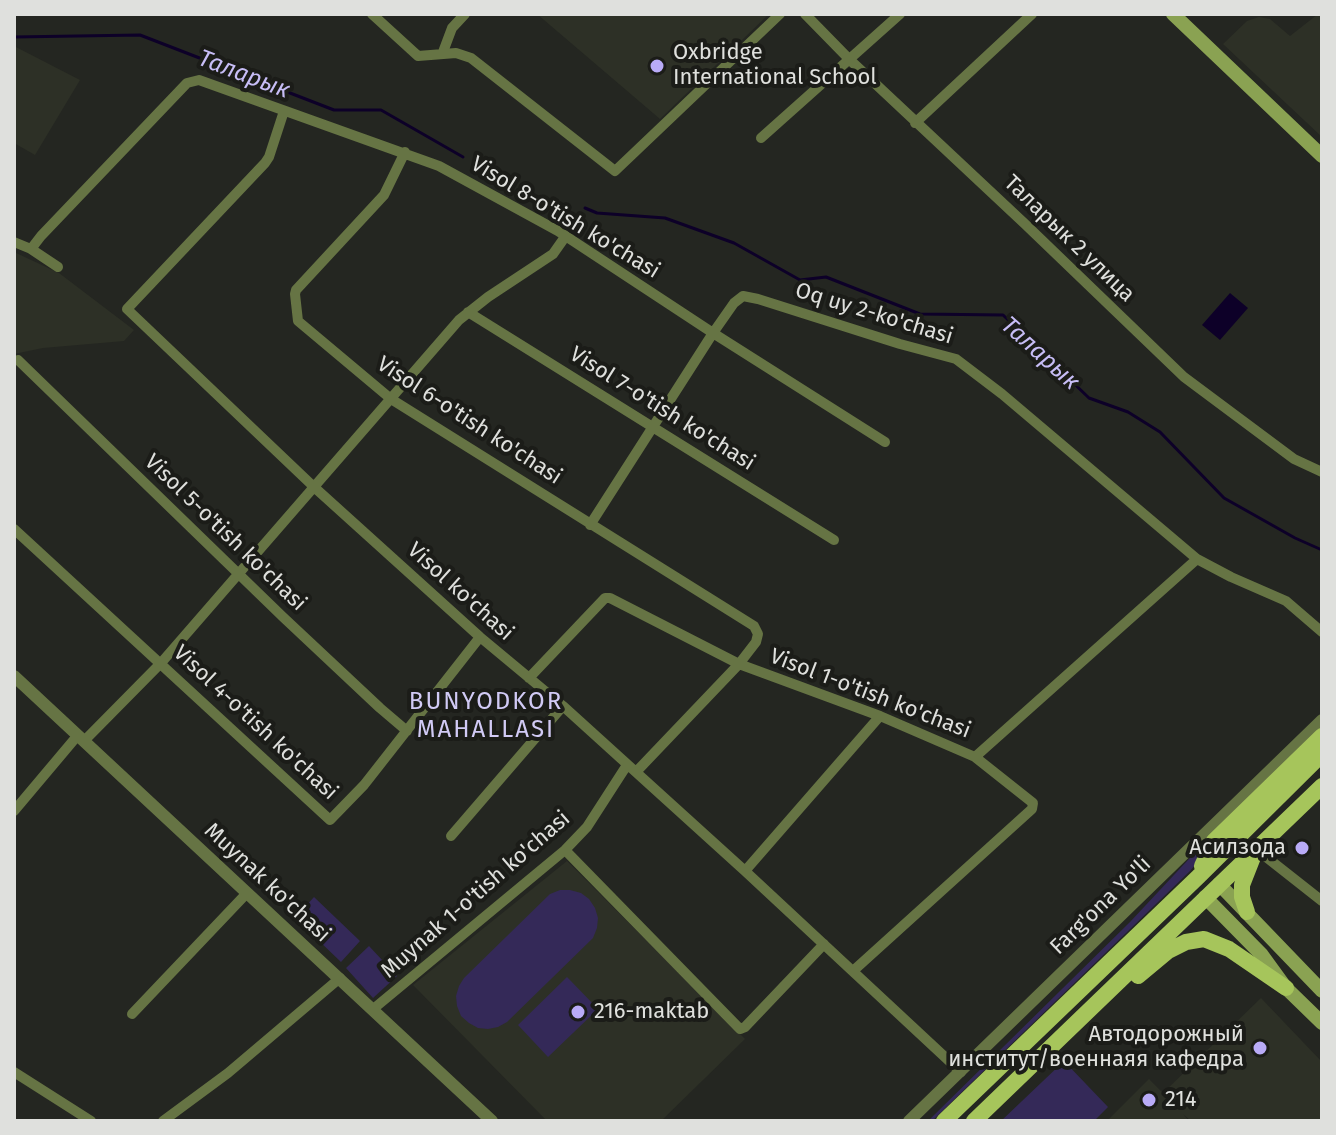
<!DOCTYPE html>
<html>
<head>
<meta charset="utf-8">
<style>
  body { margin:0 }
  #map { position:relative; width:1336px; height:1135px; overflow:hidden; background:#242621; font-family:"Fira Sans",sans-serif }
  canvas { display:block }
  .frame { position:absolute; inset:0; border:16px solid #dfe0dd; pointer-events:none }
</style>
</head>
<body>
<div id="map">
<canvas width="1336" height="1135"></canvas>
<div class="frame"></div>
</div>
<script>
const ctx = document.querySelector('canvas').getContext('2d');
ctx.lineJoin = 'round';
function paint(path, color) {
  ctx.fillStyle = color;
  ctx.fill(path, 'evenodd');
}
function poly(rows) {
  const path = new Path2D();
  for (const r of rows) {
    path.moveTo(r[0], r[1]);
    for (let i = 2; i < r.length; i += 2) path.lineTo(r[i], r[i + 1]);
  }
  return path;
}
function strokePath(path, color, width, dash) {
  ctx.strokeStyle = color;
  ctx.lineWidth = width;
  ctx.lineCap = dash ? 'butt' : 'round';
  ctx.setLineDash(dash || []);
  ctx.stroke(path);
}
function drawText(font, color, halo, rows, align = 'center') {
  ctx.font = font + ' "Fira Sans",sans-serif';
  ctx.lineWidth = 8;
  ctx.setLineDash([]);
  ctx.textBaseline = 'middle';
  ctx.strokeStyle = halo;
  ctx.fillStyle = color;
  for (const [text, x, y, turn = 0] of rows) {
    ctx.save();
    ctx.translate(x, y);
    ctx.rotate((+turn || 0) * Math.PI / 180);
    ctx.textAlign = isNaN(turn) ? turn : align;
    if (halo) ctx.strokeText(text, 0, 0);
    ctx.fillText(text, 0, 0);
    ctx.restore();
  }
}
paint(poly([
  [537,14,769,14,660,119],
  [1318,14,1322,14,1322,137,1223,44,1247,21,1259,17,1270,19,1290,36],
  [14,46,80,80,35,155,14,143],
  [14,252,59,273,134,330,124,341,43,348,14,354],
  [567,861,745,1039,661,1121,547,1121,413,985],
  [1261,998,1322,1062,1322,1121,1191,1121,1183,1114,1189,1121,1107,1121,1149,1079,1163,1093]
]), '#2d3026');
paint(poly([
  [1202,845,1195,865,1190,871,932,1121,928,1121,1130,922],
  [560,890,570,890,581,893,589,899,595,908,598,918,597,928,593,938,507,1022,498,1027,488,1029,478,1028,469,1023,461,1016,457,1006,456,996,459,986,464,978,550,894],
  [314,897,360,941,341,962,295,918],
  [369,946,397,976,373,998,346,968],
  [567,977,598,1009,548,1057,518,1025],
  [1064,1061,1108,1107,1094,1121,1001,1121]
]), '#342958');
paint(poly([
  [1230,293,1248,308,1220,340,1202,325]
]), '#0d0028');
strokePath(poly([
  [14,37,140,35,334,110,381,110,463,157],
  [585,208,597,213,665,218,734,243,800,280,826,277,920,314,1003,315,1089,398,1128,412,1160,432,1224,498,1295,538,1322,550]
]), '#0d0028', 3);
strokePath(poly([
  [372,14,418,56,456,53,471,58,615,171,780,14],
  [805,14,850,60,1025,224,1184,377,1294,459,1322,472],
  [443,52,452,28,465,14],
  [284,111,269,157,265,163,127,309,314,487,480,637,563,706,745,871,961,1072],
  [915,123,1032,14],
  [761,138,900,14],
  [405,152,384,195,296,290,295,294,298,321,391,399,754,626,758,634,756,642,739,664,636,772],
  [14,242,31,249,58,267],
  [31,249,41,236,187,83,199,80,439,166,558,231,713,333,885,442],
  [468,312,834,540],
  [18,360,283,617,380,708,407,731],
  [590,525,713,333,734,303,743,296,758,299,900,344,956,359,1002,394,1197,559,1231,577,1286,601,1322,632],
  [14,529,330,820,364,785,480,637],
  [529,678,605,598,610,598,739,664,880,716,975,757,1033,803,1032,809,853,971],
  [84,741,161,663,459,320,488,297,553,254,565,237],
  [975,757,1197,559],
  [14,811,78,735],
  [451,836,563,706],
  [1256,849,1322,901],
  [565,850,740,1029,745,1027,824,944],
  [745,871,880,716],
  [372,1010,565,850,587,827,627,765],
  [132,1014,247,893],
  [14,1072,91,1121],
  [163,1121,228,1073,340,978]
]), '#667444', 10);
strokePath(poly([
  [14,676,492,1121],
  [909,1121,1322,720]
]), '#667444', 12);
strokePath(poly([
  [1173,14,1322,156],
  [1219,884,1322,991],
  [1205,897,1262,955,1286,988,1322,1023]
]), '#8aa252', 14);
strokePath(poly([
  [1202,866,1214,841,1322,736],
  [1247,912,1242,897,1242,885,1253,857],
  [1138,976,1168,951,1186,942,1204,939,1229,949,1286,988],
  [944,1121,1198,877,1322,754],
  [974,1121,1322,786]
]), '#a6c55b', 16);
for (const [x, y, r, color] of [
  [657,66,8,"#b9abf7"],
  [1302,848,8,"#b9abf7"],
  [578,1012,8,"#b9abf7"],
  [1260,1048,8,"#b9abf7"],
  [1149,1100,8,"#b9abf7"]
]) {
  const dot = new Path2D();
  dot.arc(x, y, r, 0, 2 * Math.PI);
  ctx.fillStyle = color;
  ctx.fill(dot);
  strokePath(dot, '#1b1c18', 3);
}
drawText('22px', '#dfe0dd', '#1b1c18', [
  ["Oxbridge",673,53],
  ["International School",673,78],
  ["Асилзода",1286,848,"right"],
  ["216-maktab",594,1012],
  ["Автодорожный",1244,1035,"right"],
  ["институт/военнаяя кафедра",1244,1060,"right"],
  ["214",1165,1100]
], 'left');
drawText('22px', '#dfe0dd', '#1b1c18', [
  ["Visol 8-o'tish ko'chasi",565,218,31],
  ["Таларык 2 улица",1069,239,44],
  ["Oq uy 2-ko'chasi",874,314,17],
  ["Visol 7-o'tish ko'chasi",662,409,32],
  ["Visol 6-o'tish ko'chasi",469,421,33],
  ["Visol 5-o'tish ko'chasi",225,533,44],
  ["Visol ko'chasi",460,592,42],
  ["Visol 1-o'tish ko'chasi",870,694,21],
  ["Visol 4-o'tish ko'chasi",255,723,43],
  ["Muynak ko'chasi",267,883,43],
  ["Muynak 1-o'tish ko'chasi",476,895,-41],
  ["Farg'ona Yo'li",1101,906,-44]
]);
drawText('italic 24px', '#c7bdf6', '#1b1c18', [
  ["Таларык",244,75,21],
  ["Таларык",1040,354,42]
]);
ctx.letterSpacing = '2px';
drawText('24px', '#d1caf5', '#1b1c18', [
  ["BUNYODKOR",486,702],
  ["MAHALLASI",486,730]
]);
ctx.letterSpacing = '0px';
</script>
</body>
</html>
